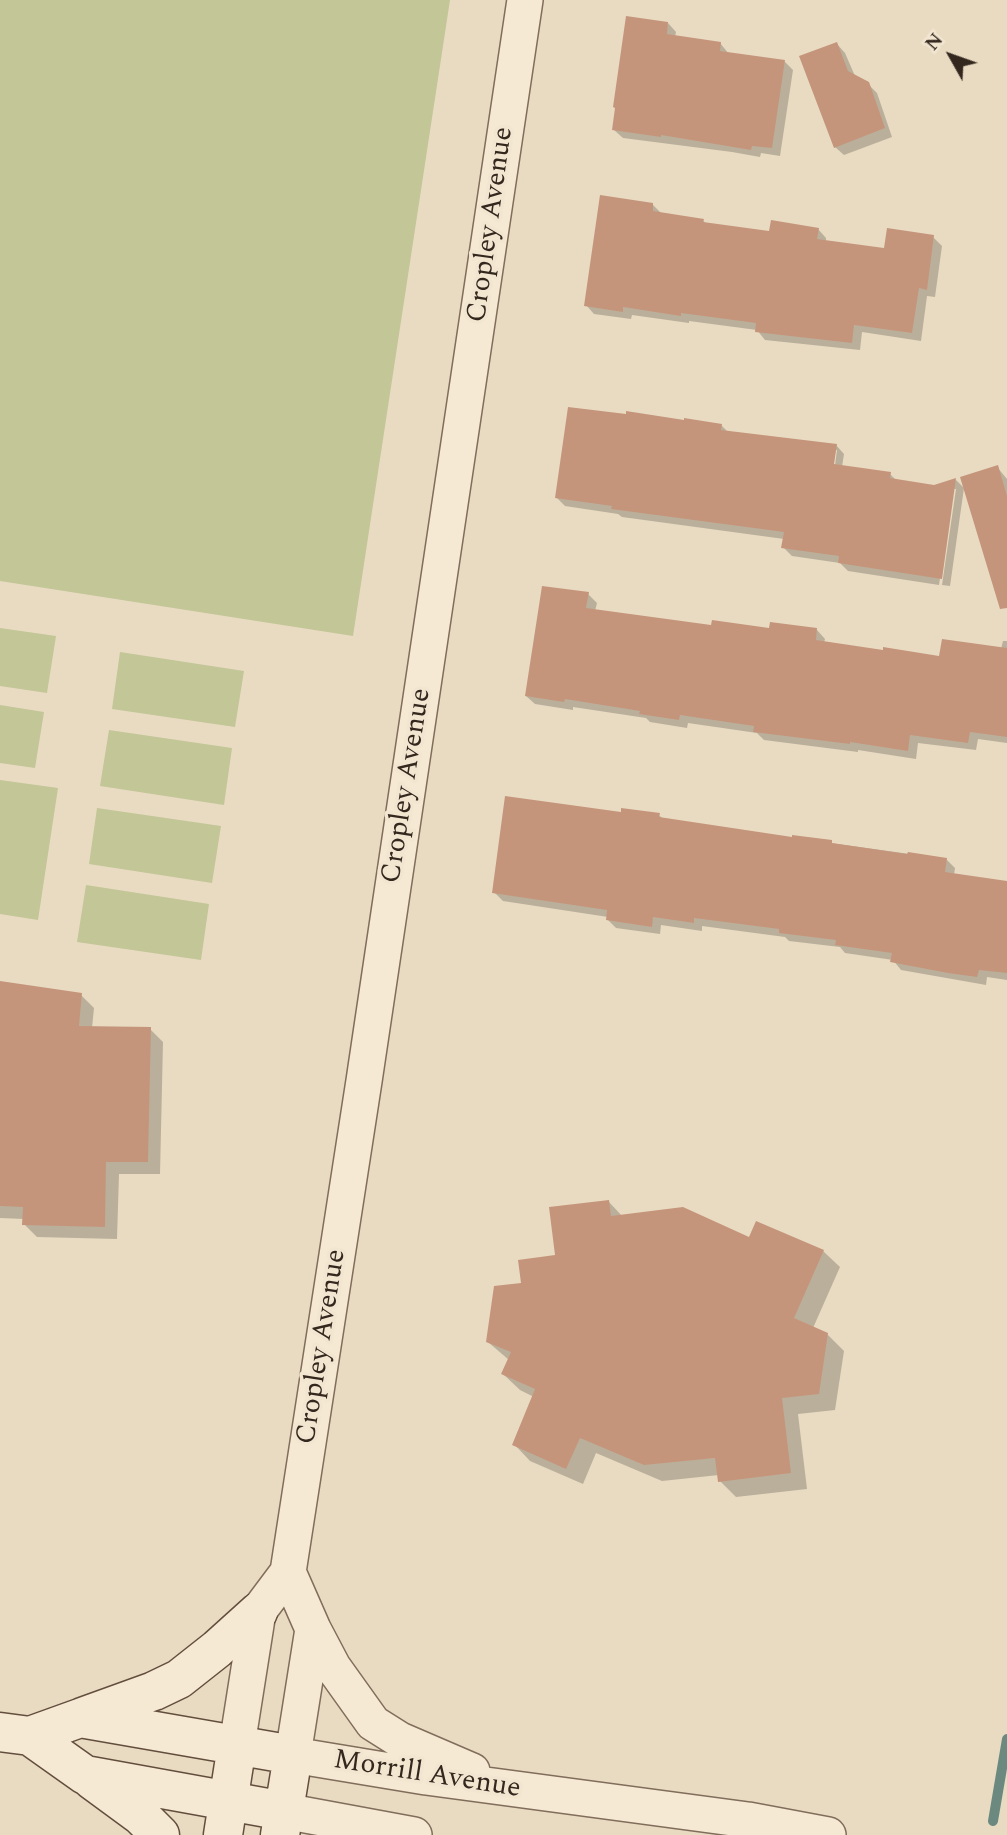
<!DOCTYPE html>
<html>
<head>
<meta charset="utf-8">
<style>
  body { margin:0 }
  #map { position:relative; width:1007px; height:1835px; overflow:hidden; background:#e9dbc2; font-family:Spectral,serif }
  canvas { display:block }
  .north { position:absolute; left:916px; top:21px; width:70px; height:70px; -webkit-text-stroke:5px #f2e6d1; paint-order:stroke; rotate:310deg; font-size:19px; font-weight:700; line-height:28px; text-align:center; color:#33271e }
  .north::after { content:''; display:block; margin:auto; width:24px; height:32px; background:#33271e; clip-path:polygon(50% 0,100% 100%,50% 72%,0 100%) }
</style>
</head>
<body>
<div id="map">
<canvas width="1007" height="1835"></canvas>
<div class="north">N</div>
</div>
<script>
const ctx = document.querySelector('canvas').getContext('2d');
ctx.lineJoin = 'round';
function paint(path, color) {
  ctx.fillStyle = color;
  ctx.fill(path, 'evenodd');
}
function poly(rows) {
  const path = new Path2D();
  for (const r of rows) {
    path.moveTo(r[0], r[1]);
    for (let i = 2; i < r.length; i += 2) path.lineTo(r[i], r[i + 1]);
  }
  return path;
}
function strokePath(path, color, width, dash) {
  ctx.strokeStyle = color;
  ctx.lineWidth = width;
  ctx.lineCap = dash ? 'butt' : 'round';
  ctx.setLineDash(dash || []);
  ctx.stroke(path);
}
function drawText(font, color, halo, rows, align = 'center') {
  ctx.font = font + ' Spectral,serif';
  ctx.lineWidth = 7;
  ctx.setLineDash([]);
  ctx.textBaseline = 'middle';
  ctx.strokeStyle = halo;
  ctx.fillStyle = color;
  for (const [text, x, y, turn = 0] of rows) {
    ctx.save();
    ctx.translate(x, y);
    ctx.rotate((+turn || 0) * Math.PI / 180);
    ctx.textAlign = isNaN(turn) ? turn : align;
    if (halo) ctx.strokeText(text, 0, 0);
    ctx.fillText(text, 0, 0);
    ctx.restore();
  }
}
paint(poly([
  [0,0,450,0,353,636,0,581],
  [0,628,56,636,47,693,0,686],
  [120,652,244,671,235,727,112,709],
  [0,705,44,712,35,768,0,763],
  [109,730,232,748,224,805,100,786],
  [0,780,58,788,38,920,0,914],
  [97,808,221,826,212,883,89,864],
  [86,885,209,904,201,960,77,942]
]), '#c3c697');
paint(poly([
  [668,23,676,32,675,37,720,43,729,54,785,62,793,70,780,156,761,153,760,157,732,152,623,138,614,130],
  [837,44,845,53,855,76,868,84,877,93,892,137,844,155,835,147],
  [653,205,661,213,703,220,706,224,771,233,818,229,826,238,826,242,885,250,933,237,942,246,935,297,927,296,921,341,862,332,860,350,765,340,757,330,689,321,689,323,632,315,631,319,594,314,586,305],
  [721,425,729,433,836,445,844,454,842,467,890,474,897,481,934,487,956,480,964,488,950,586,942,585,956,489,953,489,939,585,848,571,840,563,792,556,783,547,784,539,622,517,618,514,565,506,557,498],
  [834,450,837,450,834,473,831,472],
  [997,467,1007,479,1007,578],
  [588,594,597,603,595,611,713,627,817,630,825,639,824,643,941,658,1001,649,1003,641,1007,641,1007,743,978,739,976,750,918,743,916,759,858,750,858,752,764,740,757,733,688,723,687,728,650,722,646,718,573,707,573,710,535,704,526,696],
  [622,814,659,815,664,820,946,859,955,868,954,875,1007,882,1007,980,987,977,986,985,901,970,893,960,845,953,840,947,789,941,785,937,702,926,702,931,661,925,660,934,616,928,608,920,608,917,503,901,494,892],
  [0,983,81,995,94,1008,92,1028,150,1029,163,1042,160,1174,119,1174,117,1239,37,1237,24,1224,24,1219,0,1218],
  [609,1202,623,1217,823,1251,840,1267,813,1328,827,1334,844,1351,835,1410,798,1414,807,1489,736,1497,720,1481,719,1475,662,1481,596,1453,583,1484,530,1461,514,1444,534,1397,520,1390,503,1374,509,1360,488,1342,523,1284,557,1256]
]), '#0003');
strokePath(poly([
  [993,1821,1007,1739]
]), '#6c8980', 10);
paint(poly([
  [626,16,668,22,667,34,721,42,720,51,785,60,772,148,752,146,751,150,661,135,661,137,612,130,615,108,613,107],
  [837,42,848,71,869,82,885,128,834,148,799,56],
  [600,195,653,203,653,211,704,219,703,222,769,231,771,220,819,228,817,239,884,248,887,228,934,235,927,290,919,288,912,333,854,325,852,343,755,332,756,323,681,313,681,316,623,307,623,312,584,306],
  [568,407,626,414,626,411,684,420,684,418,722,424,721,430,837,444,834,464,891,472,890,478,934,485,956,478,942,579,838,563,839,556,781,548,784,532,611,509,612,506,555,498],
  [998,465,1007,496,1007,608,1000,609,960,477],
  [542,586,589,592,586,608,711,625,712,620,769,628,770,622,817,628,816,640,883,650,883,647,939,656,942,639,1007,648,1007,737,970,732,968,743,910,735,908,751,850,742,850,744,753,732,754,726,680,715,679,720,639,714,640,711,565,699,564,702,525,696],
  [505,796,621,812,621,808,660,813,659,817,792,837,792,835,832,840,832,843,907,854,908,852,947,858,945,872,1007,881,1007,973,979,970,977,977,948,973,890,962,892,953,835,945,836,940,779,933,779,929,694,918,694,923,653,917,652,927,606,920,607,910,492,893],
  [0,981,82,993,79,1026,151,1027,148,1162,106,1162,105,1227,22,1225,23,1207,0,1206],
  [609,1200,611,1216,683,1207,749,1237,756,1221,824,1250,794,1318,828,1333,819,1394,782,1398,791,1473,718,1482,715,1458,644,1465,580,1438,566,1469,512,1445,535,1389,501,1374,511,1352,486,1342,494,1286,521,1283,518,1260,555,1255,549,1207]
]), '#c4957b');
const tertiary = poly([
  [288,1572,313,1629,293,1755,426,1777,748,1820,828,1835],
  [313,1629,333,1667,373,1723,400,1740,472,1771],
  [237,1745,258,1612,288,1572,364,1081,525,0],
  [284,1811,414,1835]
]);
const secondary = poly([
  [82,1717,154,1691,179,1679,217,1649,258,1612],
  [0,1732,30,1736,85,1775,284,1811],
  [30,1736,80,1718,293,1755,280,1835],
  [92,1780,141,1816,160,1835],
  [223,1835,237,1745]
]);
strokePath(tertiary, '#816d5b', 38);
strokePath(secondary, '#634e3e', 41);
strokePath(tertiary, '#f5e9d4', 35);
strokePath(secondary, '#f5e9d4', 38);
drawText('28px', '#33271e', '#f2e6d1', [
  ["Cropley Avenue",492,225,-82],
  ["Cropley Avenue",408,786,-81],
  ["Cropley Avenue",323,1347,-81],
  ["Morrill Avenue",427,1776,9]
]);
</script>
</body>
</html>
